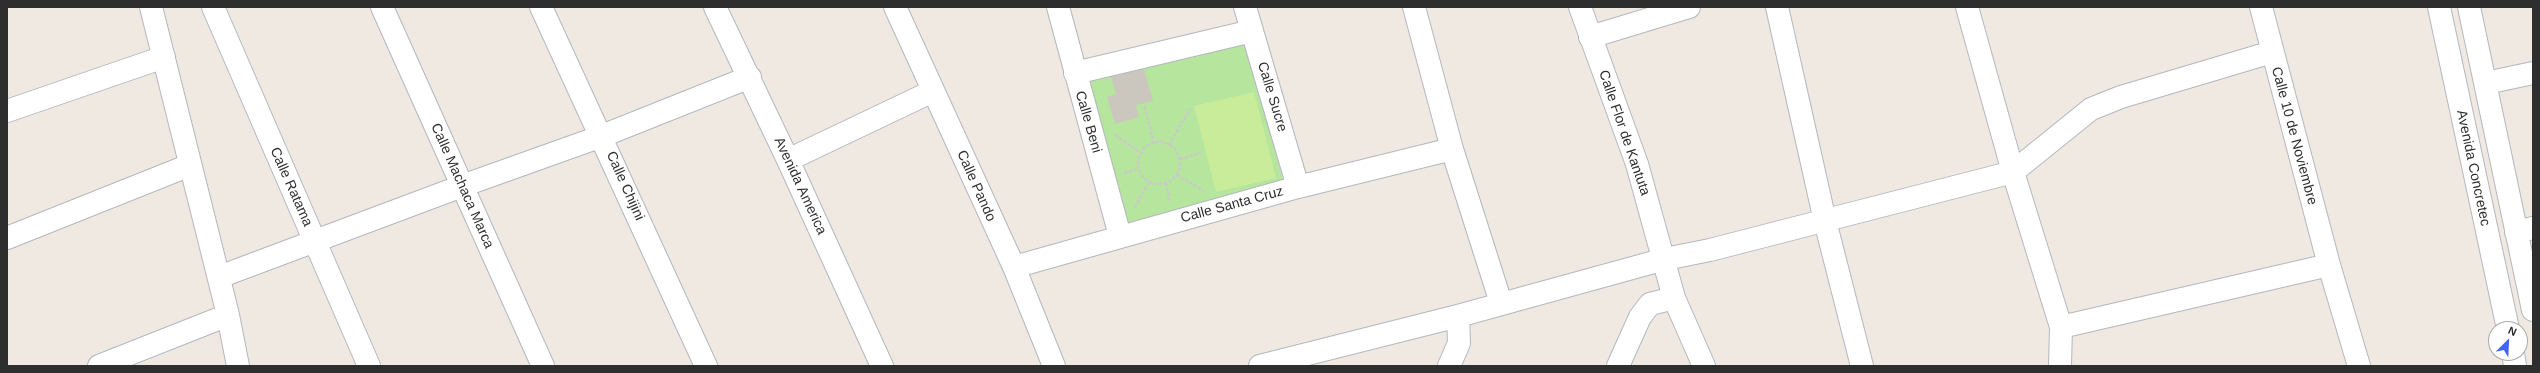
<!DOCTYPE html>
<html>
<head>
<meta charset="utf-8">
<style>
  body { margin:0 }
  #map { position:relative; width:2540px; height:373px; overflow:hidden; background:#efe9e1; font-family:Helvetica,sans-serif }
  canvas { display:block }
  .frame { position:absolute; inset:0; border:8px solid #2e2e2e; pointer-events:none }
  .north { position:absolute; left:2488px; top:321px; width:40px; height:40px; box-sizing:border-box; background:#fff; border:1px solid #ababab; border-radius:50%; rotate:24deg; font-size:11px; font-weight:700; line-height:16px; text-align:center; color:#2e2e2e }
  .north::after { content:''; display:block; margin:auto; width:14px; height:18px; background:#4264fb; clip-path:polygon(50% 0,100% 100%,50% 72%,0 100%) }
</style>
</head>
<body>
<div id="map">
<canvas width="2540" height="373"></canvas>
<div class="frame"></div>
<div class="north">N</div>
</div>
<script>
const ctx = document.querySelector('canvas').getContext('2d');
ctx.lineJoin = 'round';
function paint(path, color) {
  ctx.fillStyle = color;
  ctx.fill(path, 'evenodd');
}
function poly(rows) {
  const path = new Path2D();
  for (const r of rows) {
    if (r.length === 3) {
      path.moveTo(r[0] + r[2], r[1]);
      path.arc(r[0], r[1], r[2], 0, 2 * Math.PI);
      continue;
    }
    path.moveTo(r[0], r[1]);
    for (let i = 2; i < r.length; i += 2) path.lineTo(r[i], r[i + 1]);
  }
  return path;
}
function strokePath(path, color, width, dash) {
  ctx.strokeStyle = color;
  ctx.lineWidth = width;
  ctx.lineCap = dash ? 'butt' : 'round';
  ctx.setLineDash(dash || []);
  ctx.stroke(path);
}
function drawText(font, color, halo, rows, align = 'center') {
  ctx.font = font + ' Helvetica,sans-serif';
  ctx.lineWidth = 3;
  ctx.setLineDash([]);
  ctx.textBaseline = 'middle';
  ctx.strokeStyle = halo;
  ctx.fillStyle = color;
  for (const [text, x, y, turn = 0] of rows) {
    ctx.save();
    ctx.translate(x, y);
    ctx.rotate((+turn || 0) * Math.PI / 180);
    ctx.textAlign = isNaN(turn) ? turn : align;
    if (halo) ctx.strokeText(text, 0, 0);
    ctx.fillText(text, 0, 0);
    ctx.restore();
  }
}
paint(poly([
  [1245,42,1284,183,1126,224,1089,80]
]), '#b6e59e');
paint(poly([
  [1254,92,1276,178,1216,192,1194,106]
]), '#c9ec9a');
paint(poly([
  [1144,69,1153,101,1136,105,1139,117,1115,124,1107,97,1116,94,1111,77]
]), '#cbc7bf');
const minor = poly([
  [151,7,228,315,238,366],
  [213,7,369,366],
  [382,7,543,366],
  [541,7,706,366],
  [715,7,788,160,882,366],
  [895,7,1014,267,1054,366],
  [1058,7,1120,236],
  [1245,7,1298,187],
  [1414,7,1452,149,1501,303],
  [1580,7,1637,164,1674,298,1704,366],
  [1777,7,1825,221,1862,366],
  [1967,7,2013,172,2061,327,2060,366],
  [2261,7,2329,265,2359,366],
  [1590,37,1689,7],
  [1075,73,1252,31],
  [2486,83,2533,73],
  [7,111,164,57],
  [788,160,933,91],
  [2516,232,2533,228],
  [7,238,190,165],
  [1014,267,1298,187,1452,149],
  [219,277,462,186,602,136,750,77],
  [2061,327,2329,265],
  [99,366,228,315],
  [1260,366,1458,316,1665,259,1710,250,2013,172,2091,109,2121,97,2272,52],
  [1449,366,1459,343,1458,316],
  [1618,366,1640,317,1650,304,1674,298]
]);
const tertiary = poly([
  [2439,7,2508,329],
  [2469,7,2533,310],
  [2513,353,2515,366]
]);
strokePath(minor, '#b4b7c1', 24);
strokePath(tertiary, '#b4b7c1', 24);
strokePath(poly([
  [1145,107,1154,143],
  [1115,135,1141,153],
  [1159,163,21],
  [1169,145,1190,109],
  [1180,159,1201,153],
  [1124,173,1139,169],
  [1177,175,1204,191],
  [1166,183,1170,202],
  [1135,207,1149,182]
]), '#c9c9c9', 2.5, [3, 2]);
strokePath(minor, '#fff', 22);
strokePath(tertiary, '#fff', 22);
drawText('14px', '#2e2e2e', '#fff', [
  ["Calle Sucre",1272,97,73],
  ["Calle Beni",1088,122,74],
  ["Calle Flor de Kantuta",1624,133,71],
  ["Calle 10 de Noviembre",2294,136,75],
  ["Avenida Concretec",2473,168,78],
  ["Calle Machaca Marca",462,186,66],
  ["Calle Chijini",625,186,66],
  ["Avenida America",800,186,65],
  ["Calle Pando",976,186,66],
  ["Calle Ratama",291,187,66],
  ["Calle Santa Cruz",1232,205,-15]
]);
</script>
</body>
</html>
